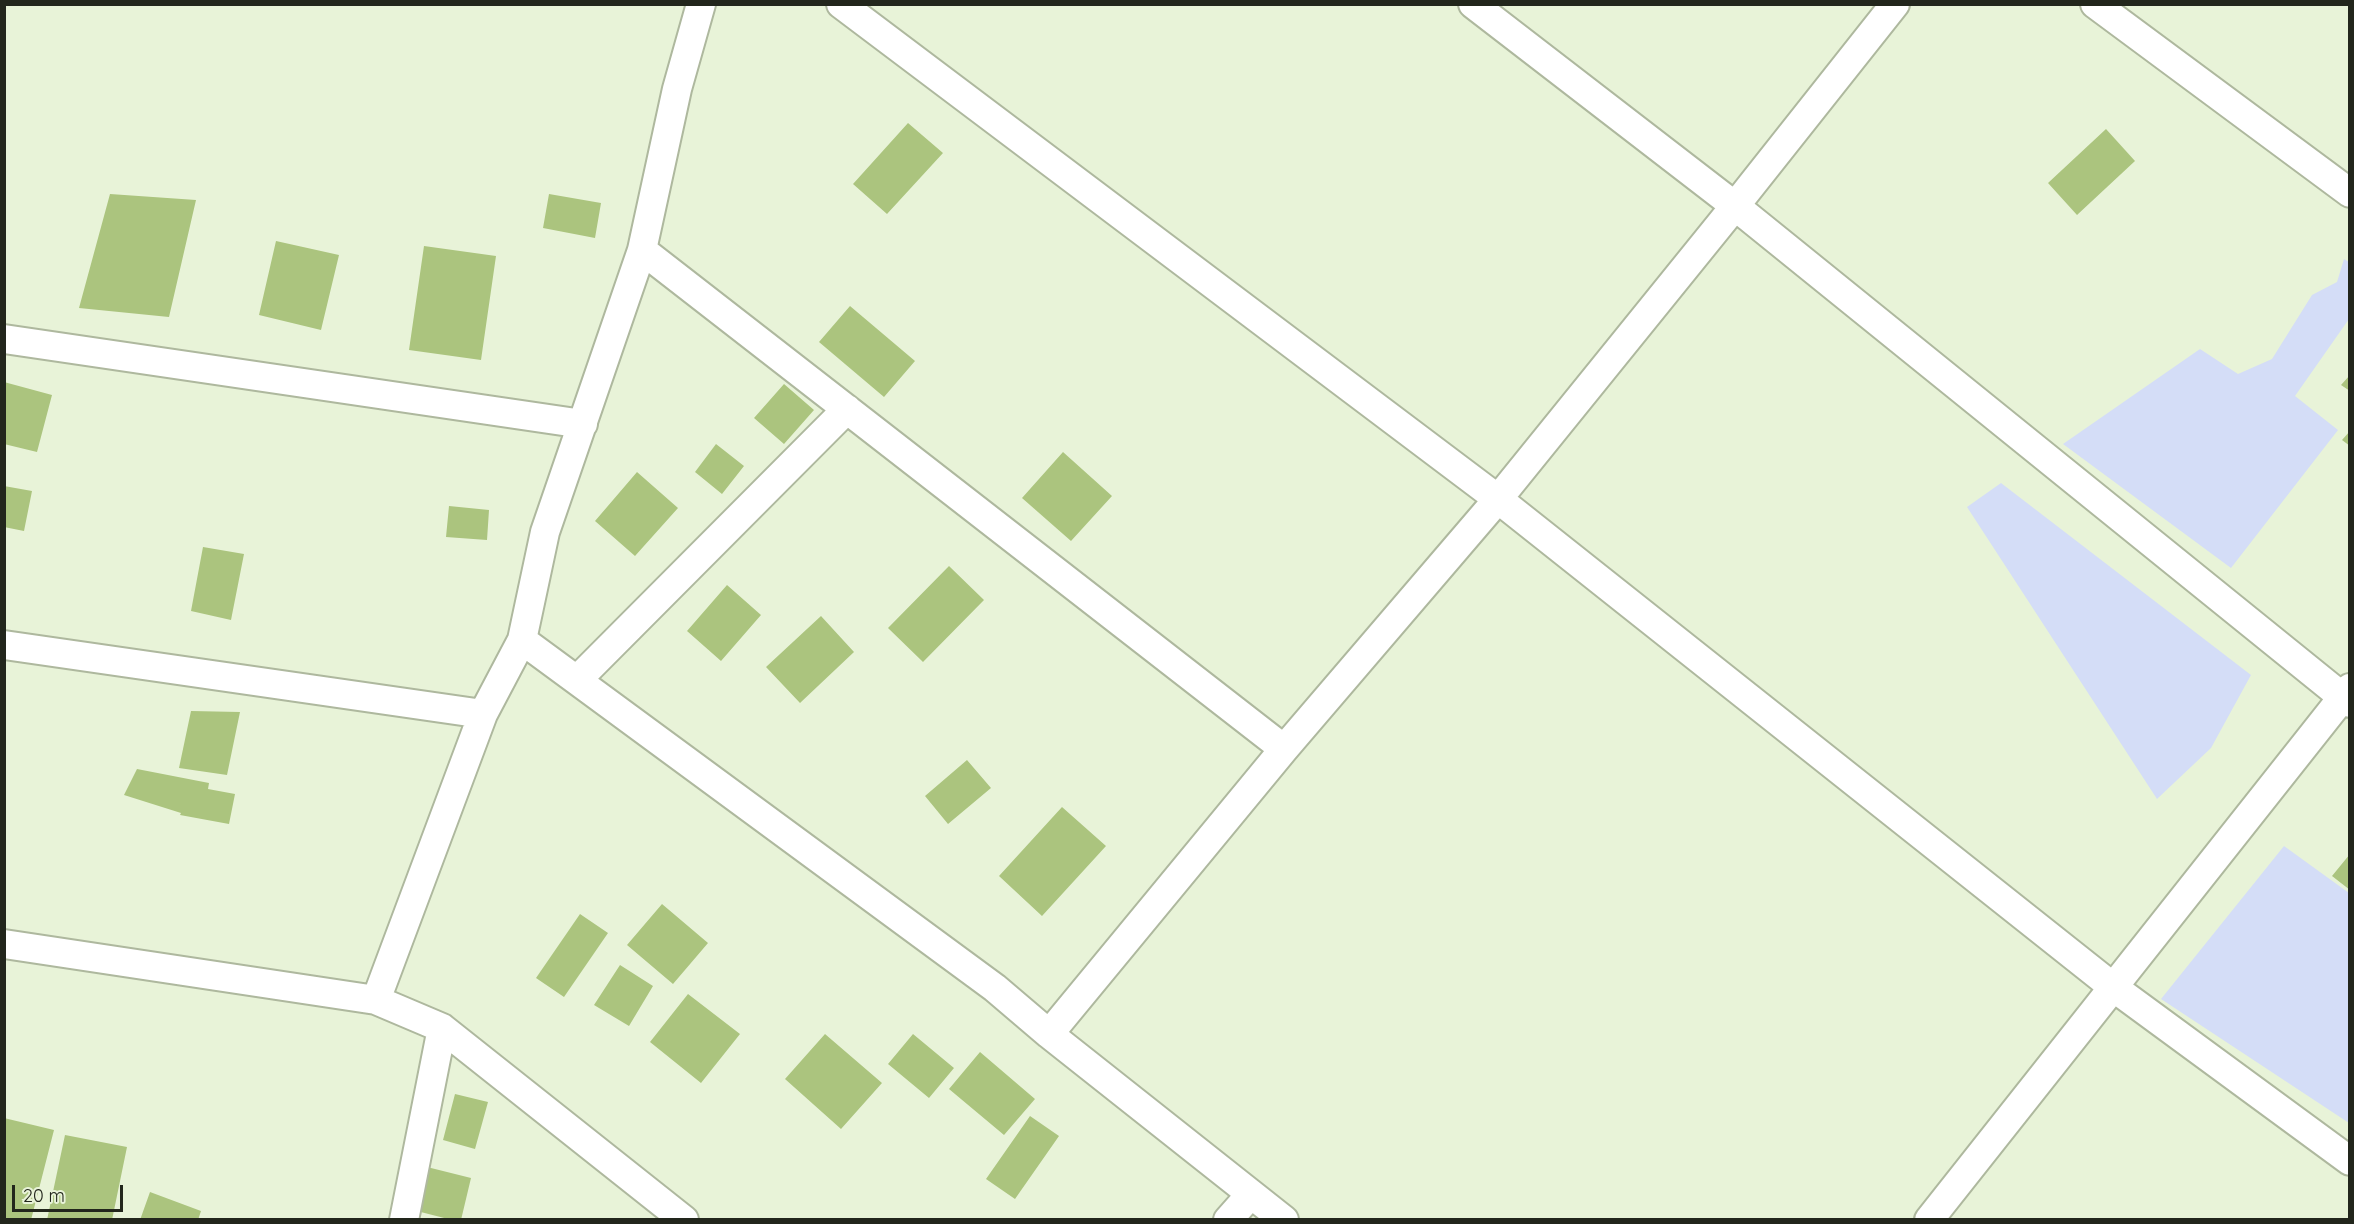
<!DOCTYPE html>
<html>
<head>
<meta charset="utf-8">
<style>
  body { margin:0 }
  #map { position:relative; width:2354px; height:1224px; overflow:hidden; background:#e8f3d8; font-family:Quicksand,sans-serif }
  canvas { display:block }
  .frame { position:absolute; inset:0; border:6px solid #22261c; pointer-events:none }
  .scale { position:absolute; left:12px; top:1185px; width:111px; height:27px; box-sizing:border-box; border:3px solid #22261c; border-top:0; padding-left:8px; font-size:18px; line-height:21px; white-space:nowrap; color:#22261c; -webkit-text-stroke:4px #e8f3d8; paint-order:stroke }
</style>
</head>
<body>
<div id="map">
<canvas width="2354" height="1224"></canvas>
<div class="frame"></div>
<div class="scale">20 m</div>
</div>
<script>
const ctx = document.querySelector('canvas').getContext('2d');
ctx.lineJoin = 'round';
function paint(path, color) {
  ctx.fillStyle = color;
  ctx.fill(path, 'evenodd');
}
function poly(rows) {
  const path = new Path2D();
  for (const r of rows) {
    path.moveTo(r[0], r[1]);
    for (let i = 2; i < r.length; i += 2) path.lineTo(r[i], r[i + 1]);
  }
  return path;
}
function strokePath(path, color, width, dash) {
  ctx.strokeStyle = color;
  ctx.lineWidth = width;
  ctx.lineCap = dash ? 'butt' : 'round';
  ctx.setLineDash(dash || []);
  ctx.stroke(path);
}
paint(poly([
  [2344,259,2349,262,2349,319,2295,396,2338,430,2231,568,2063,444,2200,349,2238,374,2272,359,2312,295,2337,282],
  [2001,483,2251,675,2211,748,2157,799,1967,507],
  [2284,846,2349,893,2349,1123,2161,999]
]), '#d4ddf7');
paint(poly([
  [908,123,943,153,887,214,853,184],
  [2106,129,2135,161,2077,215,2048,183],
  [110,194,196,200,169,317,79,308],
  [549,194,601,203,595,238,543,228],
  [276,241,339,255,321,330,259,315],
  [424,246,496,256,481,360,409,350],
  [850,306,915,361,884,397,819,342],
  [2350,375,2350,391,2341,385],
  [4,382,52,395,37,452,4,444],
  [784,384,814,410,784,444,754,418],
  [2350,431,2350,446,2342,440],
  [716,444,744,466,722,494,695,472],
  [1063,452,1112,496,1071,541,1022,498],
  [637,472,678,508,635,556,595,521],
  [4,486,32,491,24,531,4,527],
  [449,506,489,510,487,540,446,537],
  [203,547,244,554,231,620,191,611],
  [949,566,984,600,923,662,888,628],
  [727,585,761,615,721,661,687,631],
  [821,616,854,652,800,703,766,667],
  [191,711,240,712,227,775,179,768],
  [967,760,991,788,948,824,925,796],
  [137,769,209,783,208,789,235,794,229,824,180,815,181,813,124,795],
  [1062,807,1106,846,1042,916,999,876],
  [2350,854,2350,890,2332,876],
  [662,904,708,943,673,984,627,945],
  [580,914,608,933,564,997,536,978],
  [620,965,653,986,629,1026,594,1005],
  [688,994,740,1034,701,1083,650,1042],
  [825,1034,882,1083,841,1129,785,1079],
  [913,1034,954,1068,929,1098,888,1064],
  [980,1052,1035,1099,1004,1135,949,1089],
  [455,1094,488,1102,475,1149,443,1140],
  [1030,1116,1059,1136,1015,1199,986,1179],
  [4,1118,54,1130,31,1220,4,1220],
  [65,1135,127,1147,112,1220,47,1220],
  [419,1165,471,1178,461,1220,452,1220,409,1209],
  [150,1192,201,1211,198,1220,140,1220]
]), '#abc47e');
const street = poly([
  [841,4,1498,499,2113,987,2350,1161],
  [1473,4,1735,206,2350,703],
  [2095,4,2350,193],
  [642,250,1284,749],
  [4,339,583,424],
  [522,640,995,988,1049,1034,1284,1220],
  [4,645,483,714],
  [577,680,847,409],
  [4,944,376,1000,442,1028,684,1220],
  [376,1000,483,714,522,640,545,532,642,250,677,89,701,4],
  [1049,1034,1284,749,1498,499,1735,206,1895,4],
  [404,1220,442,1028],
  [1228,1220,1251,1194],
  [1929,1220,2350,688]
]);
strokePath(street, '#aeb89e', 32);
strokePath(street, '#fff', 28);
</script>
</body>
</html>
